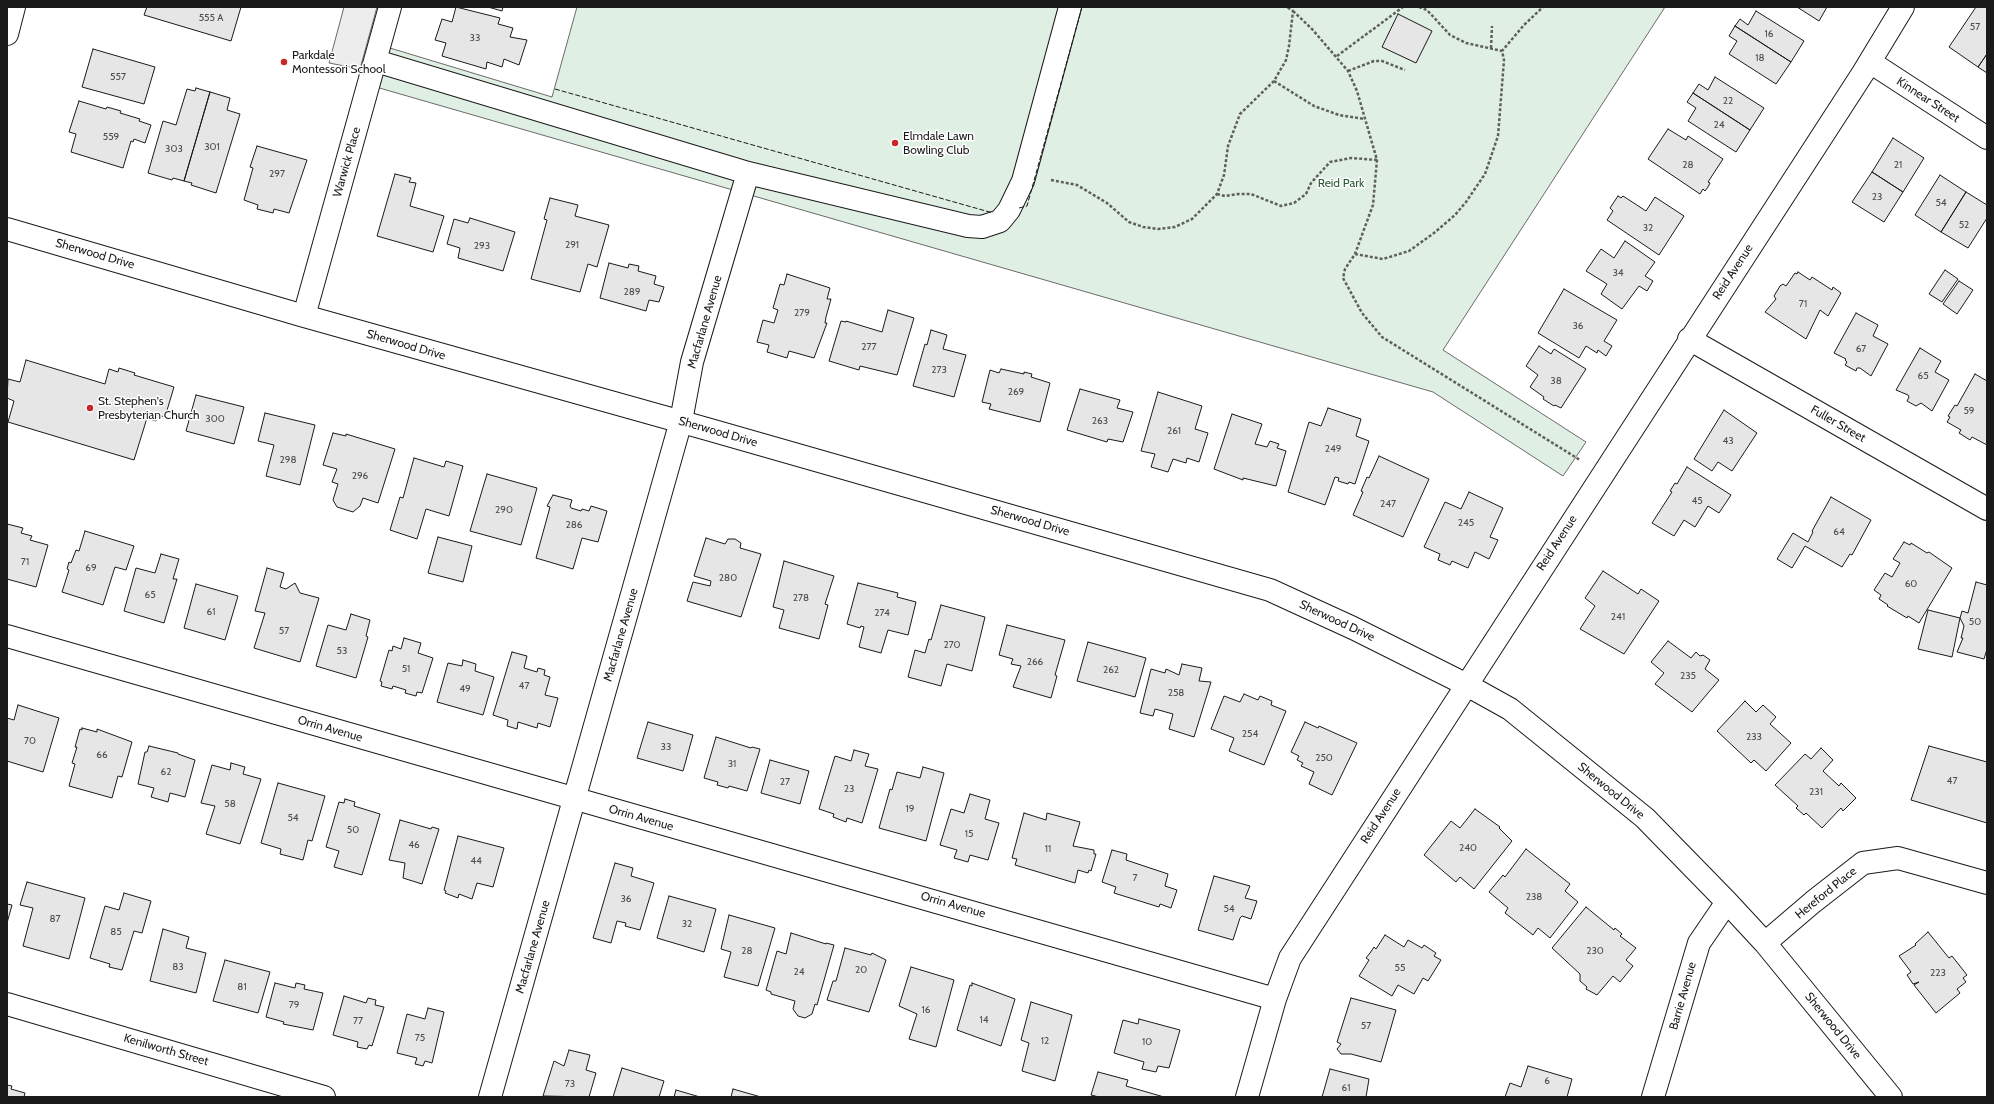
<!DOCTYPE html>
<html>
<head>
<meta charset="utf-8">
<style>
  body { margin:0 }
  #map { position:relative; width:1994px; height:1104px; overflow:hidden; background:#fff; font-family:Cabin,sans-serif }
  canvas { display:block }
  .frame { position:absolute; inset:0; border:8px solid #1a1a1a; pointer-events:none }
</style>
</head>
<body>
<div id="map">
<canvas width="1994" height="1104"></canvas>
<div class="frame"></div>
</div>
<script>
const ctx = document.querySelector('canvas').getContext('2d');
ctx.lineJoin = 'round';
function paint(path, color) {
  ctx.fillStyle = color;
  ctx.fill(path, 'evenodd');
}
function poly(rows) {
  const path = new Path2D();
  for (const r of rows) {
    path.moveTo(r[0], r[1]);
    for (let i = 2; i < r.length; i += 2) path.lineTo(r[i], r[i + 1]);
  }
  return path;
}
function strokePath(path, color, width, dash) {
  ctx.strokeStyle = color;
  ctx.lineWidth = width;
  ctx.lineCap = dash ? 'butt' : 'round';
  ctx.setLineDash(dash || []);
  ctx.stroke(path);
}
function drawText(font, color, halo, rows, align = 'center') {
  ctx.font = font + ' Cabin,sans-serif';
  ctx.lineWidth = 3;
  ctx.setLineDash([]);
  ctx.textBaseline = 'middle';
  ctx.strokeStyle = halo;
  ctx.fillStyle = color;
  for (const [text, x, y, turn = 0] of rows) {
    ctx.save();
    ctx.translate(x, y);
    ctx.rotate((+turn || 0) * Math.PI / 180);
    ctx.textAlign = isNaN(turn) ? turn : align;
    if (halo) ctx.strokeText(text, 0, 0);
    ctx.fillText(text, 0, 0);
    ctx.restore();
  }
}
const green = poly([
  [577,7,1665,7,1443,350,1586,442,1563,476,1433,392,369,85,380,45,552,97,577,7]
]);
paint(green, '#e0efe3');
strokePath(green, '#6a6a6a', 1);
const parking = poly([
  [344,7,377,7,360,69,329,63,344,7]
]);
paint(parking, '#ededed');
strokePath(parking, '#6a6a6a', 1);
const building = poly([
  [147,7,241,7,231,41,144,15,147,7],
  [456,7,500,18,498,24,513,28,510,37,527,40,519,65,504,59,502,67,487,62,486,69,442,56,446,43,435,40,442,19,452,22,456,7],
  [488,7,503,7,502,11,488,7],
  [1797,7,1827,7,1819,21,1797,7],
  [1976,7,1987,7,1987,54,1978,67,1949,47,1976,7],
  [1756,11,1804,41,1791,62,1735,26,1740,19,1748,25,1756,11],
  [1398,14,1432,31,1416,63,1382,47,1398,14],
  [1735,26,1791,62,1776,84,1729,54,1737,41,1729,36,1735,26],
  [93,49,155,67,144,104,82,87,93,49],
  [1987,54,1987,73,1978,67,1987,54],
  [1715,77,1764,108,1750,130,1693,93,1699,84,1708,90,1715,77],
  [196,88,210,92,184,181,173,178,172,180,148,173,163,121,176,125,187,89,195,91,196,88],
  [210,92,230,98,227,110,240,114,216,193,191,185,192,183,184,181,210,92],
  [1693,93,1750,130,1736,152,1688,121,1696,108,1687,102,1693,93],
  [79,101,106,109,107,107,121,111,120,113,140,119,139,121,151,125,145,143,134,139,133,142,131,141,123,168,71,152,76,134,69,132,79,101],
  [1668,129,1686,140,1688,136,1723,159,1708,182,1710,183,1708,187,1705,191,1703,189,1700,194,1648,159,1668,129],
  [1893,138,1924,158,1903,192,1872,172,1893,138],
  [257,146,307,160,289,213,274,209,273,213,257,209,258,205,244,200,253,168,250,167,257,146],
  [1872,172,1903,192,1884,222,1852,202,1872,172],
  [395,174,411,178,409,182,416,183,410,206,444,216,433,252,377,236,395,174],
  [1940,175,1966,192,1941,232,1915,215,1940,175],
  [1966,192,1987,205,1987,218,1968,248,1941,232,1966,192],
  [1618,196,1621,198,1623,196,1646,211,1655,197,1684,216,1659,255,1607,220,1613,211,1610,208,1618,196],
  [550,198,578,205,575,216,609,225,597,267,588,264,580,292,531,279,547,220,544,219,550,198],
  [470,218,515,232,503,271,458,258,460,248,447,244,454,219,468,223,470,218],
  [1625,241,1655,262,1645,276,1653,281,1647,291,1639,286,1622,309,1601,294,1607,284,1586,271,1601,249,1614,258,1625,241],
  [609,263,628,268,629,264,639,266,638,271,656,276,654,284,664,287,659,302,649,300,646,311,600,298,609,263],
  [1945,270,1958,279,1942,302,1929,294,1945,270],
  [1798,272,1810,280,1812,277,1832,290,1833,287,1841,293,1828,316,1820,310,1806,339,1765,312,1776,299,1774,296,1780,286,1783,284,1786,286,1795,273,1797,274,1798,272],
  [787,274,830,288,827,299,831,299,826,317,825,323,827,323,814,358,789,351,787,358,767,352,769,345,757,342,763,320,774,323,778,310,773,308,780,284,784,285,787,274],
  [1959,281,1973,290,1957,314,1943,304,1959,281],
  [1564,289,1617,320,1604,341,1612,346,1606,356,1598,350,1597,353,1586,346,1579,358,1538,333,1564,289],
  [888,310,914,318,897,375,860,366,859,370,829,361,841,321,846,322,846,321,882,332,888,310],
  [1856,313,1878,325,1873,336,1888,344,1871,376,1860,368,1857,368,1856,371,1845,365,1847,362,1845,360,1846,359,1834,353,1856,313],
  [931,330,947,335,943,349,966,355,954,397,913,386,925,344,927,345,931,330],
  [1539,346,1551,354,1554,349,1586,369,1561,408,1555,405,1554,406,1543,399,1544,397,1530,387,1538,375,1526,366,1539,346],
  [1920,348,1941,361,1935,372,1949,380,1932,411,1921,403,1916,406,1907,401,1909,397,1908,395,1896,390,1920,348],
  [26,360,105,384,109,369,118,372,119,368,135,373,134,375,174,387,165,417,158,415,156,421,147,418,134,460,8,422,14,401,7,398,8,379,20,382,26,360],
  [1001,369,1024,374,1024,372,1032,374,1031,377,1050,383,1040,422,989,409,991,404,982,402,990,370,999,373,1001,369],
  [1975,374,1987,381,1987,445,1972,437,1970,440,1959,433,1961,430,1947,422,1950,417,1948,416,1955,405,1957,406,1975,374],
  [1080,389,1120,400,1117,408,1133,412,1123,442,1108,439,1107,442,1067,430,1080,389],
  [1158,392,1202,406,1195,429,1208,433,1199,462,1187,458,1186,463,1173,459,1168,472,1151,467,1155,454,1141,451,1158,392],
  [196,395,244,407,234,444,186,431,196,395],
  [1328,408,1361,419,1356,436,1369,441,1355,484,1349,482,1348,484,1338,481,1339,478,1335,477,1325,505,1288,492,1309,422,1321,426,1328,408],
  [1724,410,1757,433,1732,471,1718,462,1712,471,1694,459,1724,410],
  [265,413,315,425,300,485,266,476,274,445,258,441,265,413],
  [1232,414,1262,424,1255,444,1267,447,1270,441,1279,444,1277,448,1286,451,1276,486,1243,478,1243,480,1214,469,1232,414],
  [333,433,346,436,346,434,395,449,378,503,363,498,360,506,353,512,337,507,333,500,338,484,332,482,337,469,323,465,333,433],
  [1379,456,1429,479,1403,537,1353,515,1363,492,1361,491,1367,477,1369,478,1379,456],
  [414,458,444,467,446,461,463,466,449,516,426,509,417,539,390,530,400,497,403,498,414,458],
  [1687,467,1731,495,1719,513,1708,506,1695,527,1684,520,1674,536,1652,523,1672,492,1670,491,1675,483,1677,484,1687,467],
  [487,474,537,488,521,545,470,531,487,474],
  [1469,492,1503,508,1490,537,1498,540,1489,559,1475,552,1468,568,1452,561,1450,565,1438,560,1440,554,1424,547,1445,502,1461,509,1469,492],
  [553,495,572,500,570,506,571,508,581,511,582,509,589,511,591,506,607,511,598,542,582,538,573,569,536,558,550,507,547,506,553,495],
  [1831,497,1871,520,1852,555,1850,554,1842,567,1805,546,1792,568,1777,559,1793,533,1808,542,1813,532,1812,531,1831,497],
  [7,524,23,528,21,533,32,536,30,540,48,545,36,587,7,579,7,524],
  [85,531,134,546,126,570,115,567,103,605,62,592,69,570,67,569,69,562,71,563,76,550,79,551,85,531],
  [438,537,472,546,463,582,428,573,438,537],
  [706,538,725,544,728,539,735,539,741,543,740,548,761,554,741,617,687,601,693,582,710,586,711,581,694,576,706,538],
  [1904,542,1910,545,1911,543,1927,553,1929,552,1952,568,1919,623,1908,616,1907,618,1887,606,1888,605,1879,599,1881,595,1874,590,1885,573,1892,577,1900,563,1893,559,1904,542],
  [161,554,179,559,173,579,177,579,164,623,124,611,136,568,155,573,161,554],
  [784,561,834,576,825,604,828,605,819,639,779,628,784,610,773,607,784,561],
  [267,568,284,573,280,587,286,589,295,583,300,593,319,598,300,662,254,648,265,613,255,611,267,568],
  [1603,571,1638,594,1641,589,1659,601,1624,654,1580,629,1595,606,1585,598,1603,571],
  [1976,582,1987,585,1987,649,1984,659,1957,652,1963,638,1961,638,1964,626,1960,618,1962,611,1968,613,1976,582],
  [858,583,898,593,897,597,916,602,908,635,888,630,881,653,859,647,864,627,861,626,860,628,847,624,858,583],
  [196,584,238,596,225,640,184,628,196,584],
  [941,605,985,617,972,671,947,664,941,686,908,677,915,650,925,653,929,639,931,640,941,605],
  [1928,610,1960,618,1952,657,1918,649,1928,610],
  [351,614,370,620,366,636,368,637,356,678,316,666,328,625,346,630,351,614],
  [1007,625,1065,640,1055,675,1057,676,1051,698,1013,687,1021,666,1011,664,1013,659,999,655,1007,625],
  [404,638,421,643,418,653,433,658,422,693,417,692,416,696,405,693,406,690,393,686,392,689,381,686,382,682,380,681,389,650,392,651,393,646,401,649,404,638],
  [1668,641,1691,658,1696,652,1700,656,1703,655,1710,660,1705,669,1719,680,1692,712,1655,684,1664,673,1651,662,1668,641],
  [1088,642,1146,658,1135,697,1077,681,1088,642],
  [512,652,527,656,524,668,537,672,538,668,545,670,544,675,550,677,545,695,558,698,550,727,538,723,537,728,518,722,517,729,507,726,508,720,493,715,512,652],
  [463,660,476,664,475,671,494,677,483,715,437,702,448,663,462,666,463,660],
  [1182,664,1202,668,1199,681,1211,682,1194,737,1169,729,1173,714,1155,709,1153,716,1140,713,1151,669,1165,673,1166,669,1179,675,1182,664],
  [1244,694,1258,700,1260,696,1272,701,1271,705,1286,711,1264,765,1229,751,1234,738,1211,729,1224,696,1240,702,1244,694],
  [1745,701,1756,712,1763,705,1776,717,1770,724,1791,743,1766,771,1754,760,1751,763,1717,731,1745,701],
  [18,705,59,718,43,772,7,761,7,718,14,720,18,705],
  [648,722,693,735,683,771,637,758,648,722],
  [1305,722,1318,728,1319,726,1357,743,1332,795,1309,784,1314,772,1301,766,1303,763,1297,760,1299,756,1291,752,1305,722],
  [82,728,97,732,97,729,132,742,122,777,118,776,112,798,69,786,75,764,72,763,77,747,75,747,80,729,82,730,82,728],
  [716,737,751,748,752,747,760,749,747,791,729,786,728,788,717,785,718,782,704,778,716,737],
  [149,746,178,753,178,754,195,760,185,797,170,793,168,802,151,797,154,788,138,784,145,752,147,752,149,746],
  [1929,746,1987,762,1987,823,1911,800,1929,746],
  [1821,748,1833,760,1823,771,1839,786,1841,783,1856,798,1843,811,1841,808,1822,828,1806,813,1804,815,1796,808,1798,806,1775,785,1805,754,1811,759,1821,748],
  [854,750,869,754,865,766,878,769,862,823,847,818,846,822,833,817,834,814,819,809,835,756,851,761,854,750],
  [770,760,809,771,800,804,761,793,770,760],
  [231,763,245,767,243,774,261,779,240,844,206,834,215,806,201,803,212,765,230,770,231,763],
  [923,767,944,773,926,841,879,828,890,789,892,790,897,772,920,778,923,767],
  [278,783,325,796,312,841,308,840,303,860,280,854,281,849,261,843,278,783],
  [970,794,990,800,985,819,999,823,988,860,970,855,968,862,954,858,957,850,940,845,951,809,964,813,970,794],
  [345,799,355,802,354,806,380,814,362,875,334,867,339,851,326,847,339,802,344,803,345,799],
  [1475,809,1500,827,1499,828,1512,841,1474,889,1460,877,1456,882,1424,855,1451,821,1460,828,1475,809],
  [1024,813,1046,820,1047,813,1080,822,1073,846,1094,850,1094,854,1096,854,1091,871,1089,870,1088,873,1078,870,1075,883,1015,865,1017,859,1012,858,1024,813],
  [400,820,431,829,432,827,439,829,422,884,403,878,405,863,389,860,400,820],
  [458,836,504,848,493,887,477,883,472,899,459,894,458,898,445,893,446,891,444,890,458,836],
  [1526,849,1570,884,1565,891,1578,902,1550,938,1538,928,1533,935,1505,913,1508,908,1489,892,1503,875,1505,877,1526,849],
  [1112,850,1127,854,1126,860,1168,874,1165,886,1177,890,1171,908,1160,904,1159,907,1114,893,1116,887,1102,882,1112,850],
  [615,863,633,868,631,876,654,883,640,930,625,926,626,923,617,921,611,943,593,938,615,863],
  [1214,876,1250,886,1245,898,1257,901,1251,919,1242,916,1240,918,1233,940,1198,930,1214,876],
  [27,882,85,898,69,959,23,946,33,908,20,905,27,882],
  [124,893,151,901,142,933,134,931,122,970,109,967,110,964,90,958,105,906,119,910,124,893],
  [669,896,716,909,704,952,657,938,669,896],
  [7,904,12,905,7,923,7,904],
  [1586,907,1614,930,1615,928,1622,934,1620,936,1636,948,1626,960,1633,966,1620,982,1613,976,1597,995,1586,989,1587,987,1580,981,1580,974,1552,948,1586,907],
  [729,915,775,928,758,986,724,977,731,952,721,949,729,915],
  [163,929,189,937,186,948,206,953,196,993,150,981,163,929],
  [1928,932,1949,958,1952,956,1967,975,1963,978,1966,982,1957,989,1960,993,1936,1013,1914,985,1919,982,1913,984,1907,975,1911,972,1899,956,1916,945,1915,944,1928,932],
  [791,933,826,944,826,943,834,945,817,1005,815,1004,812,1014,805,1018,798,1016,793,1009,795,1001,771,994,771,992,766,990,777,951,786,954,791,933],
  [1385,935,1404,947,1408,940,1422,948,1424,945,1436,953,1434,956,1441,960,1428,981,1423,978,1414,994,1398,985,1392,996,1359,976,1369,960,1366,958,1370,953,1374,947,1376,949,1385,935],
  [845,948,871,955,872,953,886,960,869,1012,827,1000,833,981,836,981,845,948],
  [225,960,270,972,258,1013,213,1001,225,960],
  [911,967,954,980,936,1047,909,1039,917,1014,899,1006,911,967],
  [275,983,295,988,296,983,305,985,304,989,323,993,313,1030,283,1024,284,1022,266,1017,275,983],
  [972,983,1015,999,1001,1046,957,1030,970,985,972,986,972,983],
  [344,996,366,1003,368,998,376,1000,375,1005,384,1007,372,1046,369,1045,367,1049,357,1047,358,1042,333,1035,344,996],
  [1351,998,1396,1010,1381,1062,1351,1054,1341,1054,1337,1049,1341,1044,1337,1042,1351,998],
  [1031,1002,1072,1015,1055,1081,1022,1071,1029,1043,1021,1040,1031,1002],
  [428,1008,444,1012,432,1063,425,1061,423,1066,415,1064,417,1058,397,1053,407,1014,425,1019,428,1008],
  [1139,1019,1180,1030,1169,1068,1158,1066,1156,1072,1142,1069,1144,1062,1114,1053,1123,1020,1138,1024,1139,1019],
  [569,1050,590,1055,586,1070,596,1073,589,1097,543,1096,554,1061,564,1066,569,1050],
  [1528,1066,1572,1079,1567,1097,1505,1097,1510,1083,1521,1087,1528,1066],
  [622,1068,664,1081,659,1097,613,1097,622,1068],
  [1330,1069,1369,1079,1366,1097,1322,1097,1330,1069],
  [1098,1072,1128,1080,1126,1086,1164,1097,1099,1097,1091,1095,1098,1072],
  [7,1085,12,1086,11,1089,25,1093,24,1097,7,1097,7,1085],
  [733,1089,761,1097,731,1097,733,1089],
  [676,1090,700,1097,674,1097,676,1090]
]);
paint(building, '#e6e6e6');
strokePath(building, '#1a1a1a', 1);
const minor = poly([
  [376,61,748,173,968,226,982,227,1000,221,1009,210,1023,181,1070,7],
  [1870,62,1987,138],
  [7,229,304,316,707,429,1270,590,1353,628,1465,684,1510,709,1645,818,1727,902,1765,943,1891,1097],
  [304,316,390,7],
  [1689,339,1987,509],
  [7,636,1275,999],
  [1765,943,1813,902,1863,863,1898,858,1987,883],
  [7,1004,324,1097],
  [490,1097,681,421,692,362,748,173],
  [1247,1097,1275,999,1290,958,1863,73,1903,7],
  [1653,1097,1699,943,1727,902]
]);
const major = poly([
  [7,34,14,7]
]);
strokePath(minor, '#1a1a1a', 24);
strokePath(major, '#1a1a1a', 24);
strokePath(poly([
  [1419,7,1427,10,1450,35,1466,43,1502,51],
  [1293,11,1312,29,1348,71,1357,91,1377,160,1373,205,1355,254,1345,269,1343,278,1362,313,1382,337,1580,460],
  [1491,48,1492,26],
  [1337,56,1403,7],
  [1348,71,1374,61,1382,61,1405,70],
  [1274,81,1314,106,1339,115,1365,119],
  [1051,180,1077,185,1107,203,1129,222,1143,227,1158,229,1175,227,1192,219,1217,194,1224,175,1228,146,1240,114,1274,81,1286,60,1289,46,1293,11,1287,7],
  [1217,194,1225,196,1238,194,1251,194,1281,206,1294,203,1306,194,1311,183,1330,162,1351,158,1377,160],
  [1355,254,1383,259,1409,251,1434,233,1455,215,1466,202,1485,174,1498,136,1504,60,1502,51,1524,25,1543,7]
]), '#5f5f5f', 2.5, [3, 2]);
strokePath(minor, '#fff', 22);
strokePath(major, '#fff', 22);
strokePath(poly([
  [555,89,993,213],
  [1019,208,1027,206,1082,7]
]), '#1a1a1a', 1, [5, 2]);
for (const [x, y, r, color] of [
  [284,62,4,"#c62828"],
  [895,143,4,"#c62828"],
  [90,408,4,"#c62828"]
]) {
  const dot = new Path2D();
  dot.arc(x, y, r, 0, 2 * Math.PI);
  ctx.fillStyle = color;
  ctx.fill(dot);
  strokePath(dot, '#fff', 1.5);
}
drawText('10px', '#4d4d4d', null, [
  ["555 A",211,18],
  ["57",1975,27],
  ["16",1769,34],
  ["33",475,38],
  ["18",1760,58],
  ["557",118,77],
  ["22",1728,101],
  ["24",1719,125],
  ["559",111,137],
  ["301",212,147],
  ["303",174,149],
  ["28",1688,165],
  ["21",1898,165],
  ["297",277,174],
  ["23",1877,197],
  ["54",1941,203],
  ["52",1964,225],
  ["32",1648,228],
  ["291",572,245],
  ["293",482,246],
  ["34",1618,273],
  ["289",632,292],
  ["71",1803,304],
  ["279",802,313],
  ["36",1578,326],
  ["277",869,347],
  ["67",1861,349],
  ["273",939,370],
  ["65",1923,376],
  ["38",1556,381],
  ["269",1016,392],
  ["59",1969,411],
  ["300",215,419],
  ["263",1100,421],
  ["261",1174,431],
  ["43",1728,441],
  ["249",1333,449],
  ["298",288,460],
  ["296",360,476],
  ["45",1697,501],
  ["247",1388,504],
  ["290",504,510],
  ["245",1466,523],
  ["286",574,525],
  ["64",1839,532],
  ["71",25,562],
  ["69",91,568],
  ["280",728,578],
  ["60",1911,584],
  ["65",150,595],
  ["278",801,598],
  ["61",211,612],
  ["274",882,613],
  ["241",1618,617],
  ["50",1975,622],
  ["57",284,631],
  ["270",952,645],
  ["53",342,651],
  ["266",1035,662],
  ["51",406,669],
  ["262",1111,670],
  ["235",1688,676],
  ["47",524,686],
  ["49",465,689],
  ["258",1176,693],
  ["254",1250,734],
  ["233",1754,737],
  ["70",30,741],
  ["33",666,747],
  ["66",102,755],
  ["250",1324,758],
  ["31",732,764],
  ["62",166,772],
  ["47",1952,781],
  ["27",785,782],
  ["23",849,789],
  ["231",1816,792],
  ["58",230,804],
  ["19",910,809],
  ["54",293,818],
  ["50",353,830],
  ["15",969,834],
  ["46",414,845],
  ["240",1468,848],
  ["11",1048,849],
  ["44",476,861],
  ["7",1135,878],
  ["238",1534,897],
  ["36",626,899],
  ["54",1229,909],
  ["87",55,919],
  ["32",687,924],
  ["85",116,932],
  ["28",747,951],
  ["230",1595,951],
  ["83",178,967],
  ["55",1400,968],
  ["20",861,970],
  ["24",799,972],
  ["223",1938,973],
  ["81",242,987],
  ["79",294,1005],
  ["16",926,1010],
  ["14",984,1020],
  ["77",358,1021],
  ["57",1366,1026],
  ["75",420,1038],
  ["12",1045,1041],
  ["10",1147,1042],
  ["6",1547,1081],
  ["73",570,1084],
  ["61",1346,1088]
]);
drawText('12px', '#1a1a1a', '#fff', [
  ["Parkdale",292,55],
  ["Montessori School",292,69],
  ["Elmdale Lawn",903,136],
  ["Bowling Club",903,150],
  ["St. Stephen's",98,401],
  ["Presbyterian Church",98,415]
], 'left');
drawText('12px', '#1a1a1a', '#fff', [
  ["Kinnear Street",1928,100,33],
  ["Warwick Place",347,162,-74],
  ["Sherwood Drive",95,254,16],
  ["Reid Avenue",1733,272,-57],
  ["Macfarlane Avenue",705,322,-74],
  ["Sherwood Drive",406,345,16],
  ["Fuller Street",1838,424,30],
  ["Sherwood Drive",718,432,16],
  ["Sherwood Drive",1030,521,16],
  ["Reid Avenue",1557,543,-57],
  ["Sherwood Drive",1337,621,25],
  ["Macfarlane Avenue",621,635,-74],
  ["Orrin Avenue",330,729,16],
  ["Sherwood Drive",1611,791,39],
  ["Reid Avenue",1381,816,-57],
  ["Orrin Avenue",641,818,16],
  ["Hereford Place",1826,893,-39],
  ["Orrin Avenue",953,905,16],
  ["Macfarlane Avenue",533,947,-74],
  ["Barrie Avenue",1683,996,-74],
  ["Sherwood Drive",1833,1026,51],
  ["Kenilworth Street",166,1050,16]
]);
drawText('12px', '#2b5a34', '#fff', [
  ["Reid Park",1341,183]
]);
</script>
</body>
</html>
